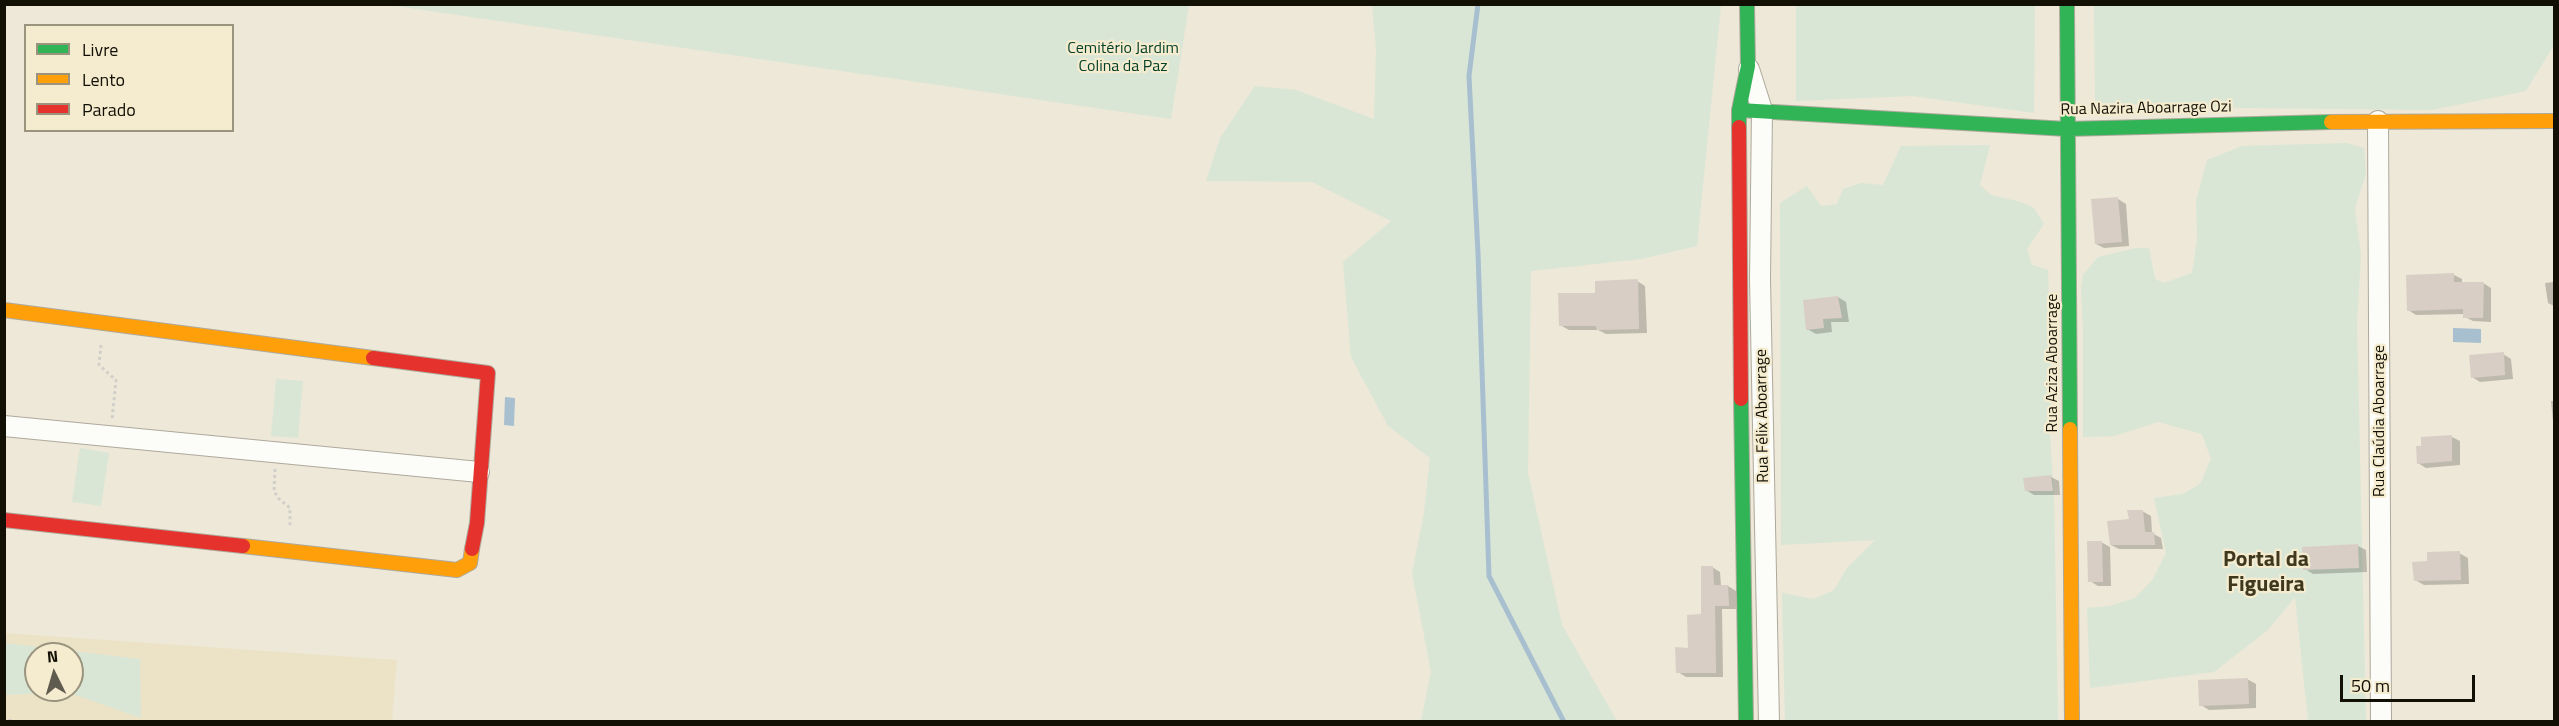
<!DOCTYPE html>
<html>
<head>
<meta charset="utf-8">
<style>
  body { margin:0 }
  #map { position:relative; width:2559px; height:726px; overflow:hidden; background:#ede8d7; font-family:"Titillium Web",sans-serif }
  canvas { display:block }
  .frame { position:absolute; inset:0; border:6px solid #120f05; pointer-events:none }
  .legend { position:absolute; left:24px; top:24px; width:210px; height:108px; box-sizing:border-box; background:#f5eccf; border:2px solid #9a947e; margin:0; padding:8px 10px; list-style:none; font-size:18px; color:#120f05 }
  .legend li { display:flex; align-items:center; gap:12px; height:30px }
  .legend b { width:30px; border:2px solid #9a947e }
  .north { position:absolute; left:24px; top:642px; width:60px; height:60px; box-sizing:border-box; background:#f5eccf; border:2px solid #9a947e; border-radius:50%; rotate:355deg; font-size:16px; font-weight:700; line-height:24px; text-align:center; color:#120f05 }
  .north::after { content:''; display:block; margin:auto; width:21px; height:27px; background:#5f5b4e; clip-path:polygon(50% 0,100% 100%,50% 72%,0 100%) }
  .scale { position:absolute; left:2340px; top:675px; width:135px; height:27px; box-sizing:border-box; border:3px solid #120f05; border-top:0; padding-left:8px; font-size:18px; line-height:21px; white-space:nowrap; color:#120f05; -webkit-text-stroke:4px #f5eccf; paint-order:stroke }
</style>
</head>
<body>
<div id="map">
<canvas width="2559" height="726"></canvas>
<div class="frame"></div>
<ul class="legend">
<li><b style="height:8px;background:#30b455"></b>Livre</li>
<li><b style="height:8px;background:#ff9f0a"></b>Lento</li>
<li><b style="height:8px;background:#e5322d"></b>Parado</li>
</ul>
<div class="north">N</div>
<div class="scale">50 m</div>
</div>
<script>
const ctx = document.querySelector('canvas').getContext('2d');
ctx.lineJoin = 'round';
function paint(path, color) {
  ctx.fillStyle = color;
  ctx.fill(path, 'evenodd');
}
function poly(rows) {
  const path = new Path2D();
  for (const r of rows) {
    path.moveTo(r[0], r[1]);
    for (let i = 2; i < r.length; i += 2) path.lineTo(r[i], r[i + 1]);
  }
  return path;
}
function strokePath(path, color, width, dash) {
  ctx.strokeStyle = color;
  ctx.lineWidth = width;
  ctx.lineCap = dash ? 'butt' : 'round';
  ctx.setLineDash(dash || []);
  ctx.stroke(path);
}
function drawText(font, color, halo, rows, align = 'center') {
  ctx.font = font + ' "Titillium Web",sans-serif';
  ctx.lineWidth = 4.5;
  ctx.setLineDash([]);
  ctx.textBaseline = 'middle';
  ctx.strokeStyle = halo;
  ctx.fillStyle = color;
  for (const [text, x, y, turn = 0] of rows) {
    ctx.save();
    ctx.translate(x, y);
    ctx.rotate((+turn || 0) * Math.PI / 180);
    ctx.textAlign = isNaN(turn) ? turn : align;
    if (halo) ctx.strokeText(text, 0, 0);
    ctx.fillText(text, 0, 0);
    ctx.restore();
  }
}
paint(poly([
  [4,633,397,660,392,721,5,721],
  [36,654,72,654,72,690,36,690]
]), '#ece3c7');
paint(poly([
  [389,5,1189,4,1189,5,1171,119],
  [1372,5,1721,5,1697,246,1641,259,1531,271,1528,473,1562,625,1617,721,1421,721,1431,672,1412,573,1424,513,1430,458,1388,426,1351,357,1343,262,1391,221,1312,182,1206,181,1220,138,1255,86,1296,90,1374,119,1376,50],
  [1796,5,2035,5,2034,113,1913,96,1796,101],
  [2094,5,2554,5,2554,45,2526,91,2431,110,2244,108,2095,103],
  [2346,143,2364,148,2366,174,2355,208,2361,256,2357,322,2366,721,2308,721,2295,597,2269,629,2214,672,2090,688,2087,608,2110,606,2135,598,2153,579,2166,553,2154,498,2183,494,2200,484,2211,459,2202,434,2158,422,2114,436,2083,437,2083,332,2081,289,2083,275,2098,257,2136,248,2149,248,2155,279,2164,283,2192,273,2197,240,2196,201,2207,160,2242,146],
  [1990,145,1980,185,1991,195,2021,202,2034,208,2044,224,2027,249,2032,265,2048,270,2051,375,2050,435,2054,495,2058,721,1785,721,1782,593,1814,599,1834,590,1847,568,1875,540,1781,545,1780,203,1807,186,1821,206,1837,204,1843,189,1861,183,1883,185,1901,146],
  [276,379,303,381,298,438,271,436],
  [80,448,109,453,101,506,72,502],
  [5,643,140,659,141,718,67,692,5,695],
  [36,654,72,654,72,690,36,690]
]), '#d9e6d6');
paint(poly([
  [2453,328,2481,329,2481,343,2453,342],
  [505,397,515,398,514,426,504,425]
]), '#a8bfd0');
paint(poly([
  [2118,199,2126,204,2129,246,2104,248,2096,244],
  [2454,275,2462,279,2462,283,2483,283,2491,288,2491,322,2473,321,2465,317,2465,314,2416,315,2408,310],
  [1637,281,1645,286,1647,333,1606,334,1598,330,1569,330,1560,325],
  [2554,282,2554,306,2548,303,2545,283],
  [1838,297,1846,302,1849,322,1831,322,1832,332,1816,334,1807,329],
  [2503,354,2511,359,2513,379,2480,382,2472,377],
  [2551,401,2554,401,2554,431],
  [2452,437,2460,441,2460,465,2426,468,2418,463],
  [2051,477,2059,481,2060,495,2034,495,2026,490],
  [2142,511,2151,516,2152,533,2161,538,2163,549,2119,549,2111,545,2131,520],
  [2101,542,2110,547,2111,586,2098,586,2090,581],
  [2358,546,2366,550,2367,572,2313,574,2305,569],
  [2459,553,2468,558,2469,584,2424,585,2415,580,2428,563],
  [1712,567,1720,572,1721,586,1728,586,1736,591,1736,609,1722,609,1723,677,1686,677,1678,672,1702,616],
  [2247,679,2256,684,2256,708,2209,710,2201,705]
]), '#0003');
strokePath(poly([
  [1478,4,1469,76,1478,253,1489,576,1564,722]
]), '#a8bfd0', 5);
paint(poly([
  [2118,197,2122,242,2095,244,2091,199],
  [2454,273,2454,282,2484,282,2483,318,2463,318,2463,309,2407,311,2406,275],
  [1638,279,1639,329,1597,330,1596,326,1559,326,1558,293,1595,293,1595,281],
  [1838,296,1842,318,1823,319,1824,328,1806,330,1803,300],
  [2504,352,2505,375,2471,378,2469,355],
  [2452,435,2452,461,2417,464,2416,446,2421,446,2421,437],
  [2051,475,2053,491,2025,491,2023,478],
  [2127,510,2143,510,2145,532,2154,532,2155,545,2110,545,2107,521,2129,519],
  [2087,541,2102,541,2103,582,2088,582],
  [2358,544,2359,568,2303,570,2302,547],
  [2460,551,2461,580,2414,581,2412,562,2427,561,2427,552],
  [1701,566,1713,566,1714,585,1728,585,1729,606,1715,606,1716,673,1676,673,1675,647,1688,648,1687,615,1701,614],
  [2248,678,2249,704,2199,706,2198,680]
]), '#d9cec5');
const street = poly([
  [1749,69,1762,110,1760,279,1769,722],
  [2378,121,2381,722],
  [4,426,479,472]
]);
const fast = poly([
  [2067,4,2070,429],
  [1739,110,2067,129,2331,122],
  [1739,127,1739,110,1748,66,1747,4],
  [1741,399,1746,722]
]);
const slow = poly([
  [2331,122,2554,121],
  [4,310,373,358],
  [2070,429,2072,722],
  [243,546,457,570,470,563,472,549]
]);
const jam = poly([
  [1739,127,1741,399],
  [373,358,488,373,477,523,472,549],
  [4,520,243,546]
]);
strokePath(street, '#aea99d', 22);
strokePath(fast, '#aea99d', 16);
strokePath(slow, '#aea99d', 16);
strokePath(jam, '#aea99d', 16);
strokePath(poly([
  [101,345,99,365,116,380,112,420],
  [275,469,274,491,278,498,290,508,290,528],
  [10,722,10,716]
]), '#d1cfca', 3, [3, 3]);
strokePath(street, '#fcfcf9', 20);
strokePath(fast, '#30b455', 14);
strokePath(slow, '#ff9f0a', 14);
strokePath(jam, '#e5322d', 14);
drawText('16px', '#013f28', '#f5eccf', [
  ["Cemitério Jardim",1123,49],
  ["Colina da Paz",1123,67]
]);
drawText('16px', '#120f05', '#f5eccf', [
  ["Rua Nazira Aboarrage Ozi",2146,109,-1],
  ["Rua Aziza Aboarrage",2053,363,-90],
  ["Rua Félix Aboarrage",1763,416,-91],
  ["Rua Claúdia Aboarrage",2380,421,-90]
]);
drawText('bold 22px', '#3f381f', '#f5eccf', [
  ["Portal da",2266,561],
  ["Figueira",2266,586]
]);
</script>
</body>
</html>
